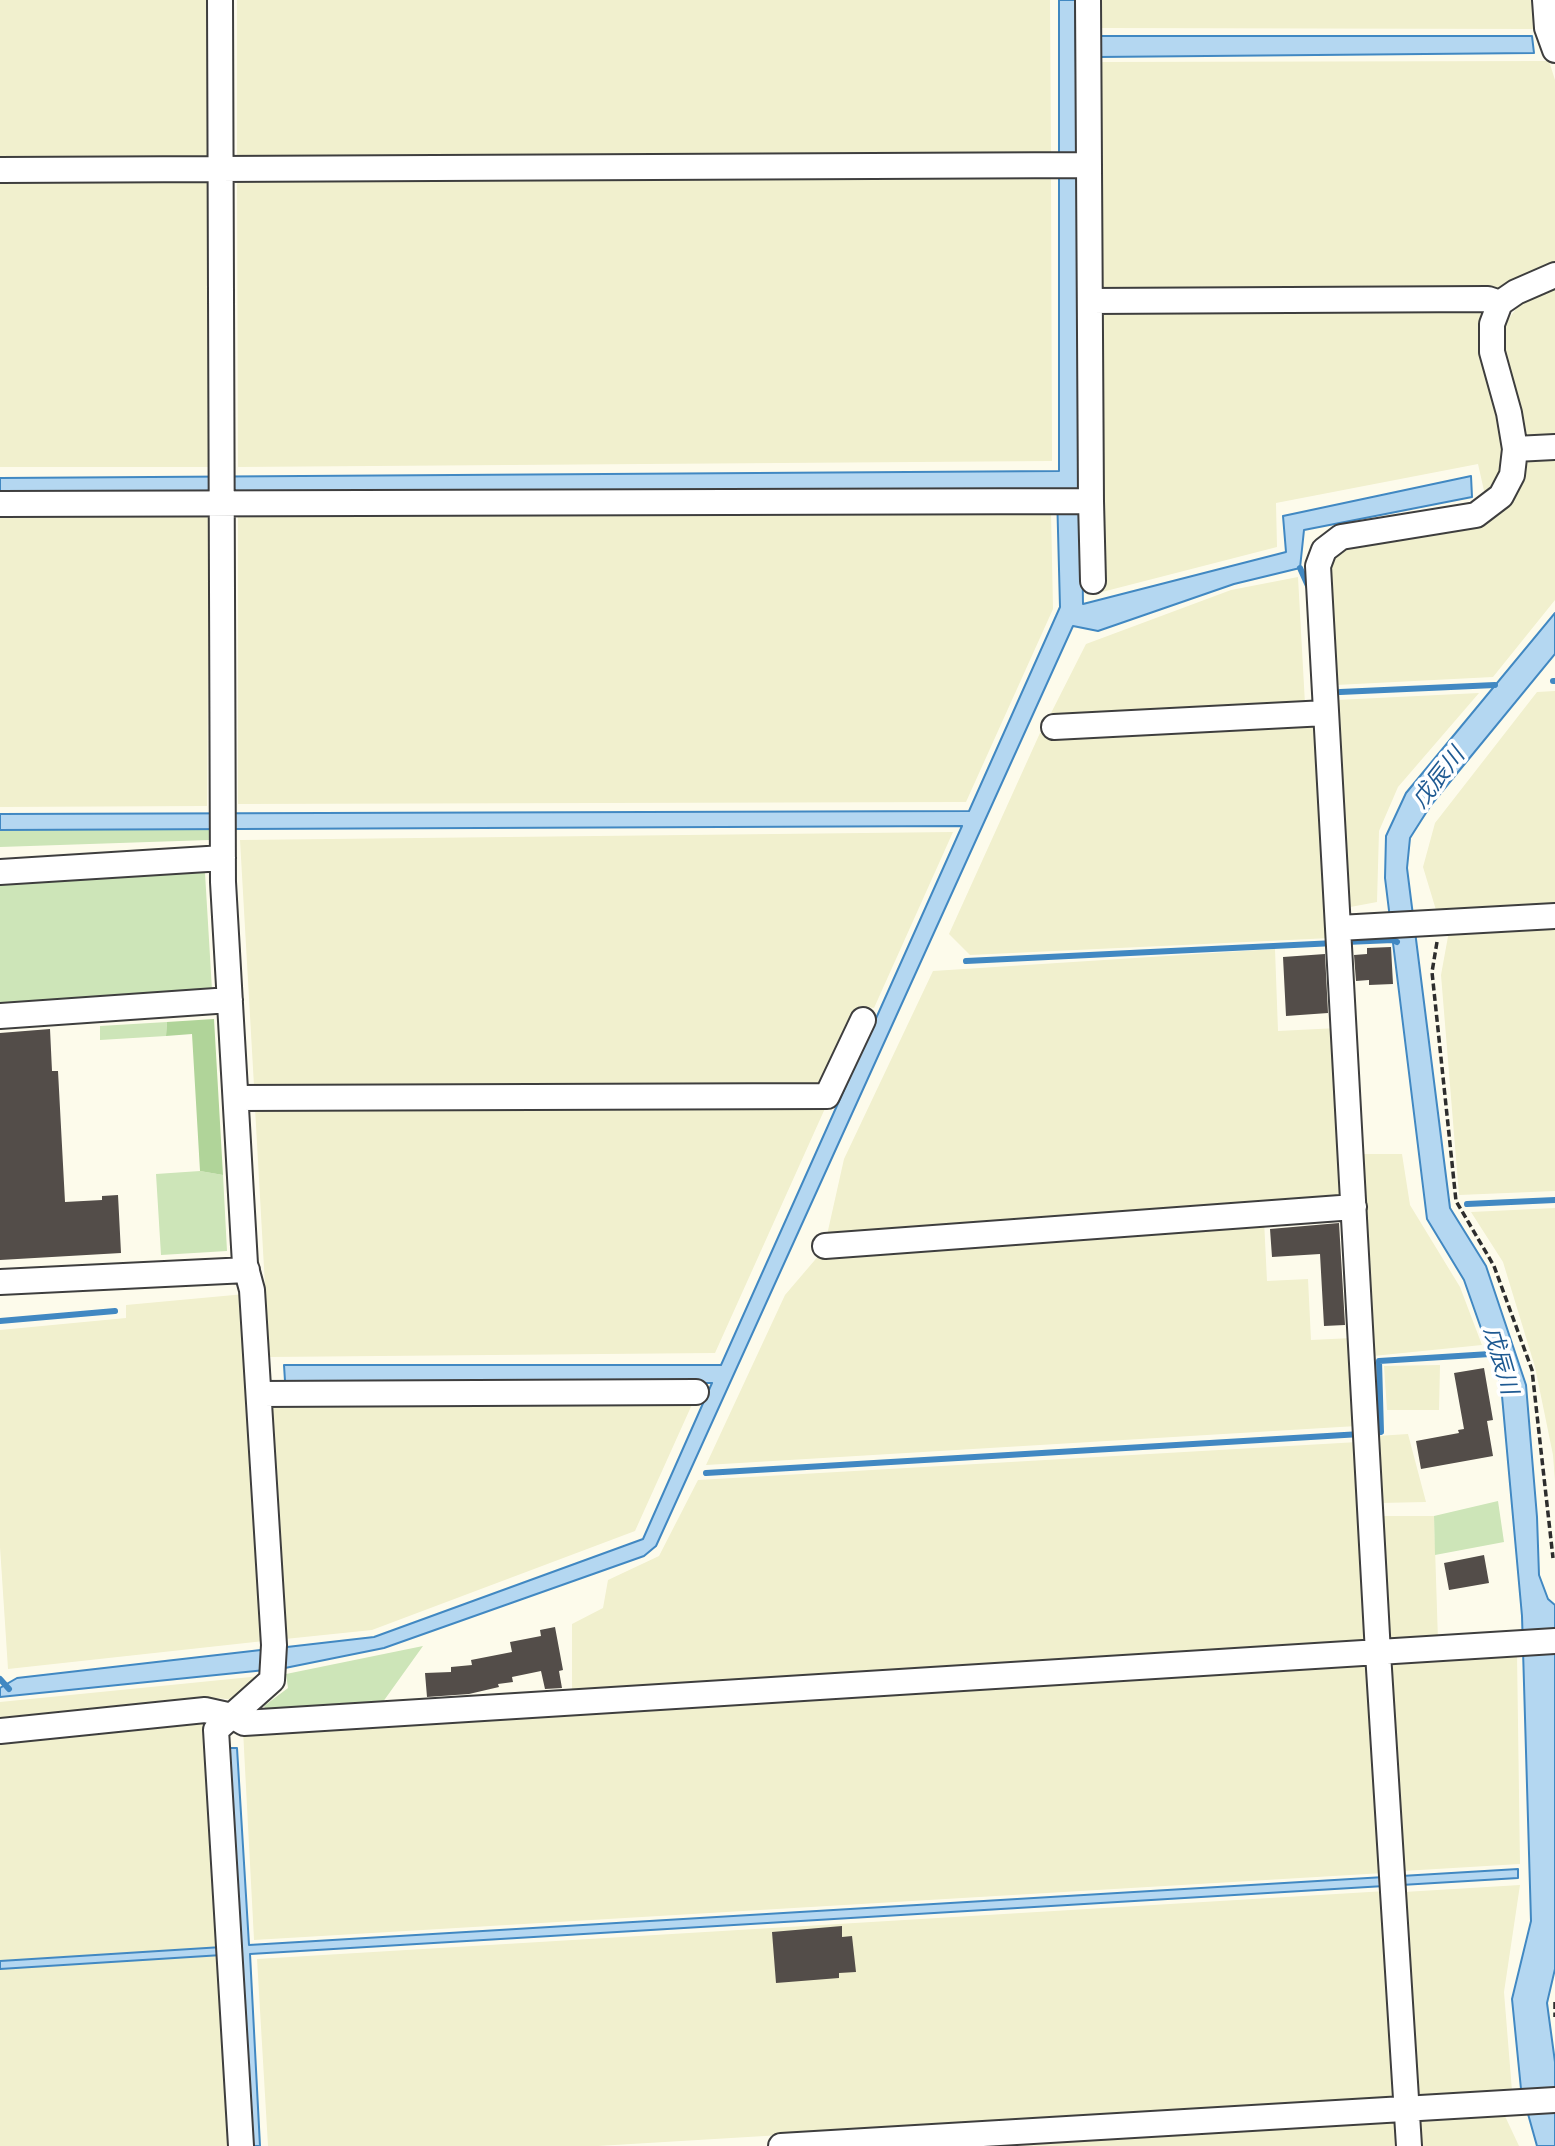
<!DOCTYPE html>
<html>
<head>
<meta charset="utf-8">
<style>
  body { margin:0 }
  canvas { display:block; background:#fdfbeb }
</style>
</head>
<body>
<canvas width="1555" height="2146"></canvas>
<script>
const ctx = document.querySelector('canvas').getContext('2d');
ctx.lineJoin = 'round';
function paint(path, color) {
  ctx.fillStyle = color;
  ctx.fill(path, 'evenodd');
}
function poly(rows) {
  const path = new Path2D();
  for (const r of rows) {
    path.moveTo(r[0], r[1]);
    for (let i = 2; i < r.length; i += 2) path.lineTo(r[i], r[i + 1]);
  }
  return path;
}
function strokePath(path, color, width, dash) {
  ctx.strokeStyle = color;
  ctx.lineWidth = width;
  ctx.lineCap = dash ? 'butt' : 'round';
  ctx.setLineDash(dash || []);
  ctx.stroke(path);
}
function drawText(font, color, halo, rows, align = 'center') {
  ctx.font = font + ' Georgia,"Noto Sans JP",serif';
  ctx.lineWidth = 7;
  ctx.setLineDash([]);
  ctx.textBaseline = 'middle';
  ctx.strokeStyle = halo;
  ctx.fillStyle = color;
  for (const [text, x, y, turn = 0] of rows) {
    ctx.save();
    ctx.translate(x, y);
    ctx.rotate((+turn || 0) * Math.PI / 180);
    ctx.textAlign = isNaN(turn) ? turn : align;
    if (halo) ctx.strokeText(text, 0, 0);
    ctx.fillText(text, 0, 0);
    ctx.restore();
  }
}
paint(poly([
  [0,0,208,0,208,161,0,161],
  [237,0,1050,0,1051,155,237,159],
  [1097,0,1535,0,1540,29,1098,28],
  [1549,61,1555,80,1555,263,1495,290,1098,290,1097,62],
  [1051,173,1052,461,238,467,237,179],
  [208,178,209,467,0,467,0,179],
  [1555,289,1555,436,1527,438,1501,351,1504,325,1519,305],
  [1481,311,1482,350,1506,445,1501,479,1485,495,1478,464,1276,503,1277,547,1102,592,1098,313],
  [1555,455,1555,600,1493,677,1336,685,1331,562,1343,548,1486,522,1514,501,1525,457],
  [209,511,207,806,0,807,0,512],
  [1051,511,1053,609,966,802,238,804,238,513],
  [1298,577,1305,704,1047,721,1086,644,1231,590],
  [1555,691,1555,905,1436,910,1423,867,1435,823,1537,692],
  [1479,693,1398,787,1379,831,1377,902,1345,908,1336,700],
  [1320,722,1331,938,970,955,949,934,1040,733],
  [953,832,874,1008,860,1006,820,1088,254,1086,240,840],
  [1555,926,1555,1191,1459,1195,1441,975,1449,931],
  [1275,949,1278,1031,1338,1028,1344,1201,827,1235,844,1159,933,971],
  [827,1104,715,1353,269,1357,255,1108],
  [1361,1154,1402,1154,1410,1205,1460,1287,1482,1345,1373,1356],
  [1555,1208,1555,1481,1553,1455,1535,1367,1503,1262,1471,1212],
  [1264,1220,1267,1281,1308,1279,1311,1340,1352,1338,1357,1426,706,1465,785,1295,820,1254],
  [245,1294,264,1641,8,1669,0,1547,0,1330,126,1318,126,1305],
  [1440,1365,1439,1410,1387,1410,1384,1366],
  [694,1400,635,1531,372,1630,285,1639,271,1403],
  [1408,1434,1426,1502,1380,1503,1377,1436],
  [1358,1442,1369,1645,572,1692,572,1624,603,1608,608,1580,659,1556,698,1480],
  [1381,1516,1434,1516,1438,1641,1387,1645],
  [1517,1653,1520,1864,1403,1871,1391,1660],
  [1372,1663,1384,1873,254,1940,243,1730],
  [261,1676,237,1700,206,1697,0,1719,0,1702],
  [209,1717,231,2146,0,2146,0,1738],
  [1520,1885,1504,1992,1512,2091,1416,2097,1404,1892],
  [1386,1891,1397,2098,598,2146,268,2146,257,1959],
  [1504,2114,1519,2146,1419,2146,1417,2119],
  [1399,2120,1401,2146,969,2146]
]), '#f1f0ce');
paint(poly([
  [209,829,209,840,0,847,0,830],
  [205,873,212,990,0,1003,0,878],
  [167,1022,166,1036,100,1040,100,1026],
  [200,1171,223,1175,227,1251,161,1255,156,1174],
  [1498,1501,1504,1542,1435,1555,1434,1516],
  [423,1646,380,1706,268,1715,264,1706,288,1688,286,1674]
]), '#cde5b8');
paint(poly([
  [214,1019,223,1175,200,1171,192,1034,166,1036,167,1022]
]), '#b0d499');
const water = poly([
  [1059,0,1075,0,1083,604,1286,552,1283,516,1471,476,1472,497,1304,530,1300,568,1234,584,1098,631,1073,626,656,1546,644,1556,384,1648,285,1668,0,1697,0,1688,17,1678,374,1637,643,1539,712,1383,285,1381,284,1365,721,1365,962,826,0,830,0,814,969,811,1060,607,1057,493,0,496,0,478,1059,471,1059,0],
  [1098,36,1532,36,1534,53,1098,57,1098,36],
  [1555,613,1555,654,1431,805,1410,838,1407,868,1450,1208,1486,1266,1526,1385,1537,1517,1539,1575,1548,1599,1555,1605,1555,1969,1547,2003,1555,2062,1555,2146,1537,2146,1521,2089,1512,1999,1531,1921,1522,1616,1501,1385,1464,1280,1427,1219,1385,878,1386,836,1406,793,1555,613],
  [227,1748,237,1748,249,1945,1518,1869,1518,1878,250,1954,260,2146,250,2146,238,1954,0,1969,0,1961,238,1946,227,1748]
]);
paint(water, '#b4d7f1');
strokePath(water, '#4188c2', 2);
strokePath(poly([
  [1300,568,1309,588],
  [1553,681,1555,681],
  [1340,692,1495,685],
  [1346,942,1393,940,1397,942],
  [966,961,1335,943],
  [1467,1204,1555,1200],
  [0,1321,115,1311],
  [1372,1433,1381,1432,1379,1361,1490,1354,1497,1355],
  [706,1473,1361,1434],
  [0,1679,9,1689]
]), '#4188c2', 6);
paint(poly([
  [1391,947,1393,984,1369,985,1369,980,1356,981,1354,955,1367,954,1367,948],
  [1325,954,1328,1013,1286,1016,1283,957],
  [50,1029,52,1071,58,1071,65,1202,102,1200,102,1196,118,1195,121,1253,0,1260,0,1033],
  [1339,1223,1345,1325,1324,1326,1320,1254,1272,1257,1270,1229],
  [1484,1368,1493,1420,1487,1421,1493,1456,1421,1469,1416,1441,1459,1433,1458,1430,1464,1429,1454,1373],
  [1484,1555,1489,1583,1449,1590,1444,1563],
  [555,1627,563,1670,559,1671,562,1688,545,1689,541,1671,512,1677,513,1682,498,1684,499,1687,469,1694,427,1697,425,1673,451,1672,451,1667,472,1665,471,1660,512,1652,510,1642,541,1636,540,1630],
  [842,1926,842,1937,852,1936,856,1972,839,1973,839,1978,776,1983,772,1932]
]), '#534d49');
const minor = poly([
  [220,0,223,882,245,1264,252,1290,274,1645,272,1680,216,1730,241,2146],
  [1088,0,1091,501,1093,581],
  [1545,0,1547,28,1555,50],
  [0,170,1089,165],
  [1090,301,1488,299,1500,303],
  [1515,449,1555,447],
  [0,504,1091,501],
  [1054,727,1326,713],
  [0,872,223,858],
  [1339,928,1555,916],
  [0,1016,230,1000],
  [236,1098,827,1096,863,1020],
  [825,1246,1354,1207],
  [0,1282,247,1270],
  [259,1394,696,1392],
  [0,1731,205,1710,232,1716,244,1723,1555,1641],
  [781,2146,1555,2100],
  [1409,2146,1378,1653,1318,566,1324,550,1341,537,1476,515,1501,496,1512,475,1515,449,1509,413,1492,352,1492,324,1500,303,1516,292,1555,275]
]);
strokePath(minor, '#3e3e3e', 28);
strokePath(poly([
  [1437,942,1432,972,1456,1201,1494,1266,1532,1370,1553,1558],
  [1555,2002,1555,2017]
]), '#2d2d2d', 3.5, [7, 3.5]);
strokePath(minor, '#fff', 24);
drawText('italic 23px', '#1f5a92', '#fff', [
  ["戊辰川",1437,777,-52],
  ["戊辰川",1502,1360,74]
]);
</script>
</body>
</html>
